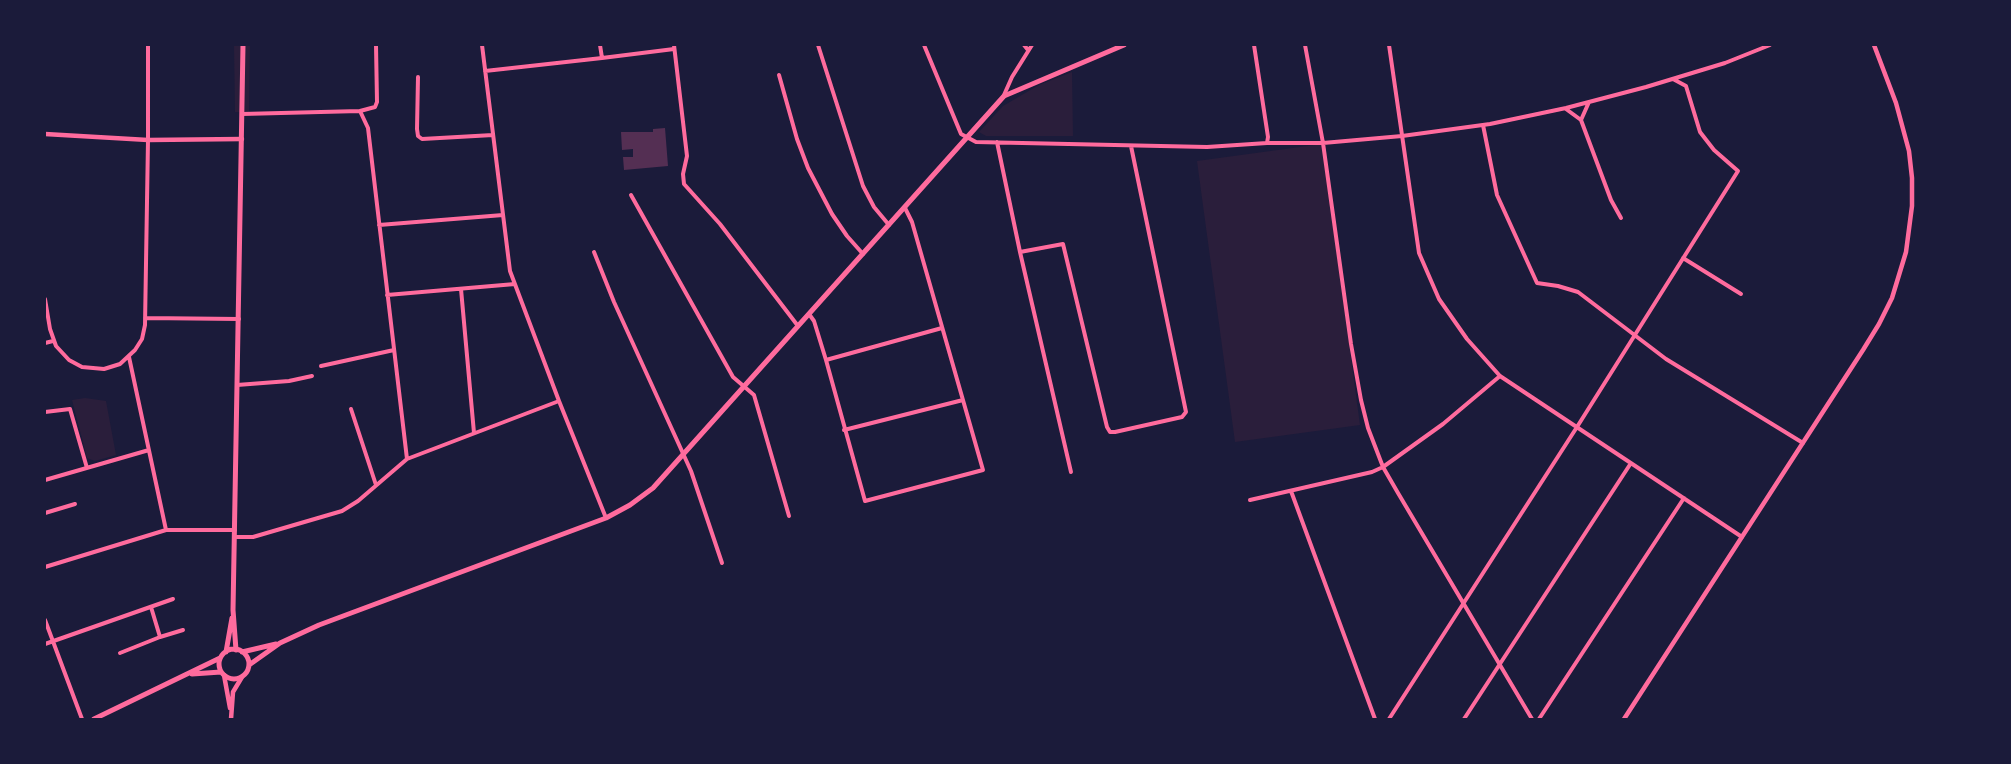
<!DOCTYPE html>
<html>
<head>
<meta charset="utf-8">
<style>
  body { margin:0 }
  #map { position:relative; width:2011px; height:764px; overflow:hidden; background:#1b1b3a; font-family:"Fira Sans Condensed",sans-serif }
  canvas { display:block }
  .frame { position:absolute; inset:0; border:46px solid #1b1b3a; pointer-events:none }
</style>
</head>
<body>
<div id="map">
<canvas width="2011" height="764"></canvas>
<div class="frame"></div>
</div>
<script>
const ctx = document.querySelector('canvas').getContext('2d');
ctx.lineJoin = 'round';
function paint(path, color) {
  ctx.fillStyle = color;
  ctx.fill(path, 'evenodd');
}
function poly(rows) {
  const path = new Path2D();
  for (const r of rows) {
    if (r.length === 3) {
      path.moveTo(r[0] + r[2], r[1]);
      path.arc(r[0], r[1], r[2], 0, 2 * Math.PI);
      continue;
    }
    path.moveTo(r[0], r[1]);
    for (let i = 2; i < r.length; i += 2) path.lineTo(r[i], r[i + 1]);
  }
  return path;
}
function strokePath(path, color, width, dash) {
  ctx.strokeStyle = color;
  ctx.lineWidth = width;
  ctx.lineCap = dash ? 'butt' : 'round';
  ctx.setLineDash(dash || []);
  ctx.stroke(path);
}
paint(poly([
  [234,45,250,45,249,112,235,112],
  [1072,72,1073,136,986,136,979,132,1003,106,1039,85],
  [1322,144,1360,425,1235,442,1197,161],
  [85,398,106,401,116,455,95,461,87,458,72,400]
]), '#2a1e3b');
paint(poly([
  [665,128,668,166,624,170,623,157,633,157,633,149,622,150,621,132,653,132,653,129]
]), '#542f53');
strokePath(poly([
  [482,45,510,271,559,401,606,518],
  [674,45,687,156,683,174,684,184,720,224,798,326],
  [818,45,863,186,874,207,889,225],
  [924,45,961,134,976,142,1207,147,1267,143,1323,143,1402,136,1490,124,1566,108,1646,87,1725,63,1770,45],
  [1024,45,1028,50],
  [1254,45,1268,137,1267,143],
  [1305,45,1323,143,1351,344,1361,400,1368,428,1383,467,1398,493,1532,719],
  [1389,45,1419,253,1439,299,1467,339,1500,376,1742,537],
  [602,58,674,49],
  [485,71,602,58,600,45],
  [779,75,797,139,808,168,832,214,847,236,863,254],
  [418,77,417,129,418,136,422,139,493,135],
  [1004,95,1012,77,1032,45],
  [1566,109,1581,120,1611,200,1621,218],
  [360,111,375,107,377,102,376,45],
  [242,114,360,111,368,128,407,459],
  [1581,120,1589,102],
  [1483,125,1497,195,1537,283,1558,286,1578,292,1666,359,1803,443],
  [997,142,1020,252,1071,472],
  [631,195,733,377,754,395,789,516],
  [379,225,503,215],
  [594,252,614,302,691,471,722,563],
  [1020,252,1063,244,1107,427,1110,432,1115,432,1182,417,1186,412,1131,146],
  [1683,258,1741,294],
  [461,289,474,433],
  [387,295,515,284],
  [45,299,50,329,56,346,69,360,82,367,104,369,120,364,135,350,142,339,145,325,148,140,148,45],
  [809,314,814,321,826,360,865,501,983,470,912,222,905,208],
  [145,318,239,319],
  [45,343,53,341],
  [129,357,166,530],
  [826,360,942,328],
  [321,366,394,350],
  [237,385,289,381,312,376],
  [351,409,376,485],
  [45,412,70,409,87,468],
  [844,430,963,400],
  [45,480,149,450],
  [1291,491,1375,719],
  [1250,500,1372,472,1383,467,1443,424,1500,376],
  [45,513,75,504],
  [235,537,253,537,342,511,358,501,407,459,559,401],
  [45,567,166,530,235,530],
  [45,620,82,719],
  [160,637,183,630],
  [45,644,173,599],
  [120,653,160,637,151,607],
  [1389,719,1577,427,1738,171,1714,150,1700,132,1686,86,1673,79],
  [1464,719,1631,463],
  [1539,719,1684,498]
]), '#ff6b9d', 4);
strokePath(poly([
  [45,134,148,140,242,139],
  [224,675,230,708],
  [231,719,233,692,242,677],
  [1624,719,1863,350,1879,324,1892,298,1906,252,1912,206,1912,178,1909,151,1896,103,1874,45]
]), '#ff6b9d', 4.5);
strokePath(poly([
  [234,664,15],
  [236,650,233,610,243,45],
  [226,652,232,618],
  [242,652,276,644],
  [249,665,280,643,319,625,606,518,630,505,653,488,1004,96,1124,45],
  [192,674,221,672],
  [94,719,220,658]
]), '#ff6b9d', 5);
</script>
</body>
</html>
